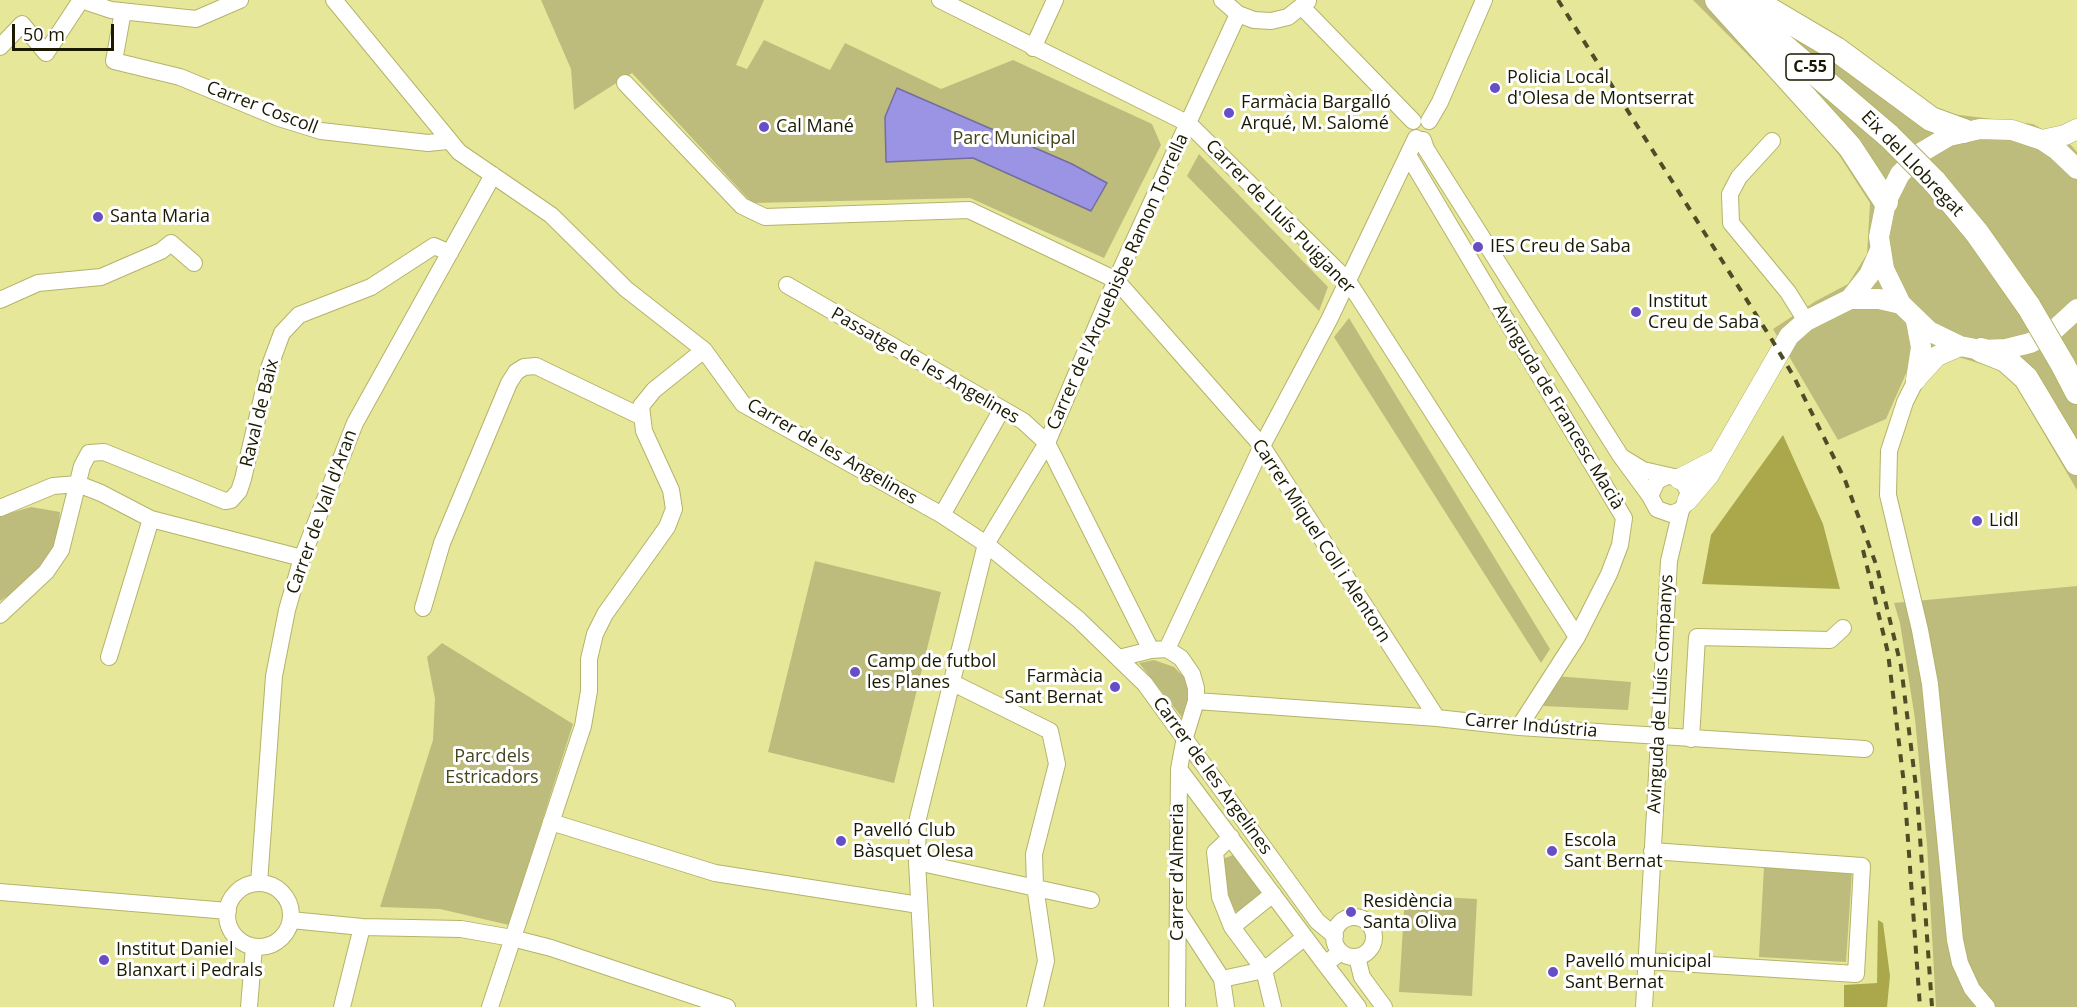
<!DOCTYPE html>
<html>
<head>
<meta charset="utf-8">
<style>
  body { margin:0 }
  #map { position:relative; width:2077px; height:1007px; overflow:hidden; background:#e7e79a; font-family:"Open Sans",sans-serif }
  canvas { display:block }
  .scale { position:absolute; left:12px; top:24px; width:102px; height:27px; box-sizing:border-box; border:3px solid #1a1900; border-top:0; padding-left:8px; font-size:18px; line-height:21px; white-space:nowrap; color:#1a1900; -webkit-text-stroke:4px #fff; paint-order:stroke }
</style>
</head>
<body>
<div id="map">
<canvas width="2077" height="1007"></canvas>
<div class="scale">50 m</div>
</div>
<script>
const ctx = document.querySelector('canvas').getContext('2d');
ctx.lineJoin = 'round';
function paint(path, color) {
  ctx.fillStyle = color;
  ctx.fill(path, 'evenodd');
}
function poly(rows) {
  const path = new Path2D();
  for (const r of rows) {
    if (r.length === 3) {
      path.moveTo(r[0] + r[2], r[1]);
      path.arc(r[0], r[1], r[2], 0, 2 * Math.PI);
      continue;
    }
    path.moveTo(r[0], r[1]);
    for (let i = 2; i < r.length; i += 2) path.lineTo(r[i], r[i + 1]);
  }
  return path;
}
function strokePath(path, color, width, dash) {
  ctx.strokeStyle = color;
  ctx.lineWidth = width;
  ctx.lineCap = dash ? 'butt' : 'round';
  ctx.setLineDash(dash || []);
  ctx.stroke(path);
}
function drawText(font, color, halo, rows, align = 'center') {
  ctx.font = font + ' "Open Sans",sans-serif';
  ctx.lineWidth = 6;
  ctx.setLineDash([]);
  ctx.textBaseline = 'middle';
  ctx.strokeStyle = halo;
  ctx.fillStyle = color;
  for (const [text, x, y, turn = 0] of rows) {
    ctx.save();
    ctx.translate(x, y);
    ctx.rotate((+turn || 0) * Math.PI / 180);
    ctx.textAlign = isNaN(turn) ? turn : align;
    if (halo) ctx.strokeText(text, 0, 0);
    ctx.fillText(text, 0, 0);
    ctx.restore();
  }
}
paint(poly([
  [541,0,764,0,736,65,747,69,764,40,830,70,845,43,941,89,1013,60,1152,124,1161,145,1104,258,970,198,752,203,632,73,574,110,571,69],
  [1693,0,1773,0,1935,112,2033,124,2071,145,2077,152,2077,490,2008,372,1955,356,1908,369,1886,419,1838,440,1773,329,1816,301,1848,284,1867,254,1870,203,1839,155,1798,105],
  [1199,154,1328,287,1319,311,1187,176],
  [1349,318,1550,649,1541,663,1334,337],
  [31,507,60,512,58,534,46,572,0,601,0,516],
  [815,561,941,592,894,783,768,752],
  [2077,586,2077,1007,1936,1007,1927,845,1915,719,1900,623,1894,603],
  [442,643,573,724,509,925,440,909,380,907,433,740,435,699,427,657],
  [1154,660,1174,667,1184,677,1190,699,1184,720,1139,663],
  [1555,676,1631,682,1628,710,1543,706],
  [1233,855,1266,894,1237,912,1231,909,1223,882,1223,859],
  [1764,867,1852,872,1846,962,1759,957],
  [1405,895,1477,899,1472,996,1399,992]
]), '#bdbc7c');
paint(poly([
  [1783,435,1823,524,1840,589,1702,584,1711,535],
  [1878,920,1883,923,1890,976,1887,1007,1844,1007,1844,985,1877,983]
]), '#aaa84b');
const water = poly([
  [897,88,1072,164,1107,183,1091,211,973,158,886,162,885,117,897,88]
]);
paint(water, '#9b93e3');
strokePath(water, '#746e9f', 1.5);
const minor = poly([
  [334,0,459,152,551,215,626,289,704,350,743,404,942,515,986,544,1078,619,1145,684,1317,921,1335,936],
  [940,0,1189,124,1348,281,1577,637],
  [1222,0,1238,14,1254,20,1271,21,1288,17,1308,1],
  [1302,7,1413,121],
  [123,11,114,61,180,77,279,118,321,131,428,143,447,141],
  [0,47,22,24,46,53,81,0,111,10,196,19,240,0],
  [1033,48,1055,0],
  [625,83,742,206,765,217,969,210,1116,280,1262,446,1437,718],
  [1429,121,1440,102,1484,0],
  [1423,140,1426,149,1620,455,1650,496],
  [1772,141,1739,177,1730,194,1731,223,1788,292,1806,321],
  [1408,155,1624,518,1620,545,1609,574,1577,637,1519,727],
  [787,285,1023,421,1047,443,1151,650],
  [0,300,38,283,101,277,161,251,171,243,194,263],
  [1916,380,1905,402,1889,451,1888,495,1920,630,1930,684,1955,940,1960,963,1972,989,1987,1007],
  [1625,459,1643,470,1674,477,1683,482,1688,491,1687,501,1681,510,1671,514,1657,509,1650,496,1657,481,1667,476],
  [0,508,53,486,78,484,101,493,151,519,302,558],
  [942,515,1002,409],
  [423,608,442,543,509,383,516,372,524,367,536,366,640,416],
  [0,615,46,572,61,550,82,466,89,453,104,452,225,501,231,500,239,491,243,479,269,368,282,333,299,315,371,287,434,246,450,253],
  [1167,649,1262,446,1329,320,1416,138],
  [109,657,151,519],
  [1119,658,1151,650,1167,649,1181,658,1192,674,1196,688,1196,701,1185,737,1179,769,1177,1007],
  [953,683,1050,731,1057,764,1034,854,1035,886,1046,961,1035,1007],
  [1196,701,1437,718,1519,727,1865,749],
  [1691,739,1697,637,1830,640,1843,628],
  [1179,769,1325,964,1341,952],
  [551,822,715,873,919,905],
  [1231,837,1215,852,1220,897,1232,927,1264,970,1273,1007],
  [917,862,1091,900],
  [259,883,274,676,287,610,302,558,355,423,493,175],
  [259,915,32],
  [0,892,228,911],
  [1178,911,1222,979,1226,1007],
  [1354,937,20],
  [291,920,362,927,461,929,512,938,551,948,727,1007],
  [1232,927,1273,894],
  [1357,957,1362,977,1384,1007],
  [1646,961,1856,974,1862,866,1652,851],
  [1325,964,1358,1007],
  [1222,979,1264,970,1305,937],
  [249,1007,254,947],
  [342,1007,362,927],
  [490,1007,583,726,589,691,589,659,595,634,605,614,667,527,674,509,671,490,644,431,641,406,654,390,704,350],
  [925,1007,917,862,918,818,986,544,1047,443,1116,280,1238,14],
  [1644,1007,1669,561,1681,510]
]);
const major = poly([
  [2042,140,2065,135,2077,129],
  [2077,169,2057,150,2042,140,2012,130,1980,129,1949,136,1922,152,1900,174,1886,202,1879,237,1884,269,1901,304,1929,331,1960,346,1981,350,2006,349,2030,343,2052,332,2077,309],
  [1850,299,1879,299,1901,304],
  [1916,321,1921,347,1916,380],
  [1917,378,1937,356,1960,346],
  [1679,479,1714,461],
  [1687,501,1709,475,1789,336,1806,321,1850,299,1869,275,1880,250]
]);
const highway = poly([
  [1717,0,1850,147,1886,202],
  [1753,0,1836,49,1931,119,1964,131],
  [1740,9,1889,136],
  [1934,181,1977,233,2029,307],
  [1981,350,2006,360,2026,378,2077,463],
  [2063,365,2077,392]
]);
strokePath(minor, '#b4b368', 18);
strokePath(major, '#b4b368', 21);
strokePath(highway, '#b4b368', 26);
strokePath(minor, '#fff', 16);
strokePath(major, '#fff', 20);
strokePath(highway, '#fff', 24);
strokePath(poly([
  [1558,0,1772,340,1794,377,1845,480,1877,567,1901,666,1917,795,1932,1007],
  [1863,550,1888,653,1904,784,1920,1007]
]), '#4e4d27', 4, [8, 8]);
const highwayBridge = poly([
  [1889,136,1934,181],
  [2029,307,2063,365]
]);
strokePath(highwayBridge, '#b4b368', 26, []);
strokePath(highwayBridge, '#fff', 24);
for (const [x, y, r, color] of [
  [1495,88,6,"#674ec7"],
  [1229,113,6,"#674ec7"],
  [764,127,6,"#674ec7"],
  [98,217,6,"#674ec7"],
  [1478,247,6,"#674ec7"],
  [1636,312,6,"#674ec7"],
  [1977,521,6,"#674ec7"],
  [855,672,6,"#674ec7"],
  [1115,687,6,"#674ec7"],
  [841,841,6,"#674ec7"],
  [1552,851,6,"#674ec7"],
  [1351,912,6,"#674ec7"],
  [104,960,6,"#674ec7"],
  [1553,972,6,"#674ec7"]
]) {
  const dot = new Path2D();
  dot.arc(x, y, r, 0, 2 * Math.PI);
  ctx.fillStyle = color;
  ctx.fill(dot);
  strokePath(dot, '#fff', 2);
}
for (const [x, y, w] of [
  [1810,67,48]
]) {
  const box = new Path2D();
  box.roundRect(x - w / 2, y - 13, w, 26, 4.5);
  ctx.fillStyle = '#fff';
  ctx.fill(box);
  strokePath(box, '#1a1900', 1.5);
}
drawText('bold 16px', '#1a1900', null, [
  ["C-55",1810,67]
]);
drawText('18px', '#1a1900', '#fff', [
  ["Policia Local",1507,78],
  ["d'Olesa de Montserrat",1507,99],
  ["Farmàcia Bargalló",1241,103],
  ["Arqué, M. Salomé",1241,124],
  ["Cal Mané",776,127],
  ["Santa Maria",110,217],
  ["IES Creu de Saba",1490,247],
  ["Institut",1648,302],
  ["Creu de Saba",1648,323],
  ["Lidl",1989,521],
  ["Camp de futbol",867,662],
  ["les Planes",867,683],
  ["Farmàcia",1103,677,"right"],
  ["Sant Bernat",1103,698,"right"],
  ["Pavelló Club",853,831],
  ["Bàsquet Olesa",853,852],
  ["Escola",1564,841],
  ["Sant Bernat",1564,862],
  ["Residència",1363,902],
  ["Santa Oliva",1363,923],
  ["Institut Daniel",116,950],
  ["Blanxart i Pedrals",116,971],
  ["Pavelló municipal",1565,962],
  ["Sant Bernat",1565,983]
], 'left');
drawText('18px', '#1a1900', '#fff', [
  ["Carrer Coscoll",262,108,21],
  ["Eix del Llobregat",1912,164,46],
  ["Carrer de Lluís Puigjaner",1280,217,46],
  ["Carrer de l'Arquebisbe Ramon Torrella",1118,282,-66],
  ["Passatge de les Angelines",925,366,30],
  ["Avinguda de Francesc Macià",1558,407,59],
  ["Raval de Baix",260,413,-76],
  ["Carrer de les Angelines",832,452,30],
  ["Carrer de Vall d'Aran",322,512,-70],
  ["Carrer Miquel Coll i Alentorn",1321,541,57],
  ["Avinguda de Lluís Companys",1661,694,-87],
  ["Carrer Indústria",1531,726,5],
  ["Carrer de les Argelines",1212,776,54],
  ["Carrer d'Almeria",1178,872,-90]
]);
drawText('18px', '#44441c', '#fff', [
  ["Parc Municipal",1014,139],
  ["Parc dels",492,757],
  ["Estricadors",492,778]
]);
</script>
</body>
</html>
